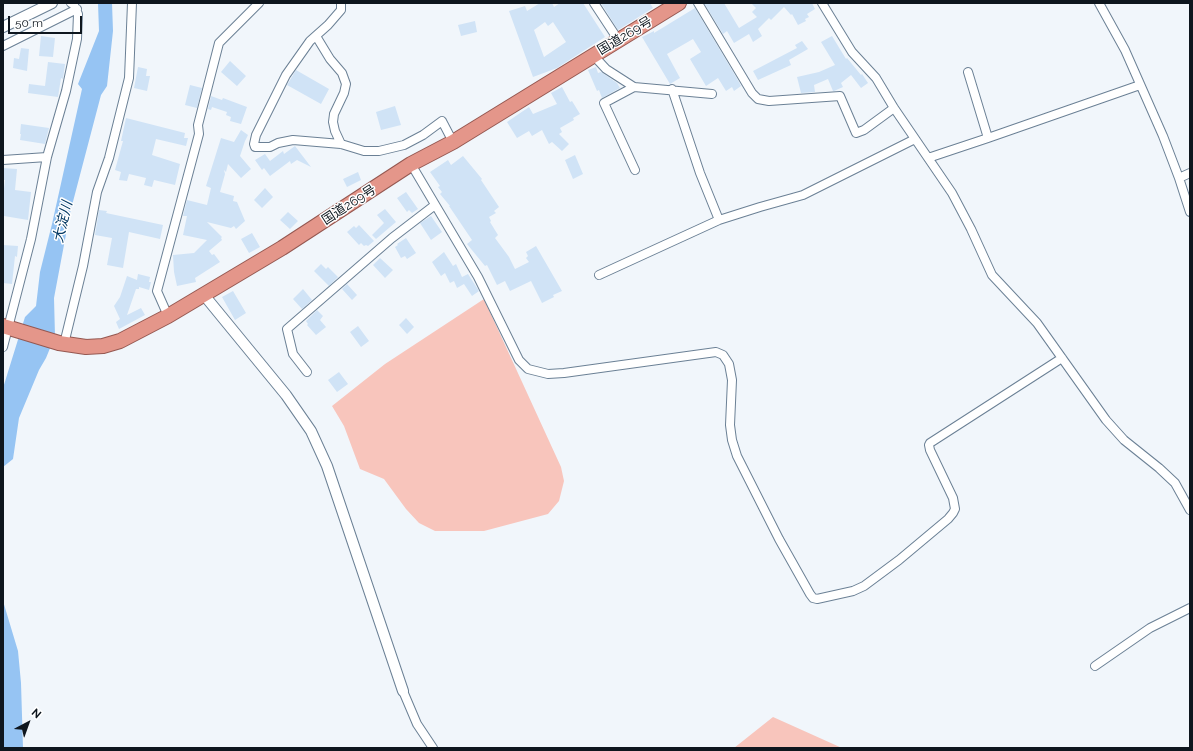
<!DOCTYPE html>
<html>
<head>
<meta charset="utf-8">
<style>
  body { margin:0 }
  #map { position:relative; width:1193px; height:751px; overflow:hidden; background:#f1f6fb; font-family:Raleway,sans-serif }
  canvas { display:block }
  .frame { position:absolute; inset:0; border:4px solid #0e161e; pointer-events:none }
  .north { position:absolute; left:8px; top:703px; width:40px; height:40px; -webkit-text-stroke:3px #fff; paint-order:stroke; rotate:41deg; font-size:11px; font-weight:700; line-height:16px; text-align:center; color:#0e161e }
  .north::after { content:''; display:block; margin:auto; width:14px; height:18px; background:#0e161e; clip-path:polygon(50% 0,100% 100%,50% 72%,0 100%) }
  .scale { position:absolute; left:8px; top:16px; width:74px; height:18px; box-sizing:border-box; border:2px solid #0e161e; border-top:0; padding-left:5px; font-size:12px; line-height:14px; white-space:nowrap; color:#0e161e; -webkit-text-stroke:3px #fff; paint-order:stroke }
</style>
</head>
<body>
<div id="map">
<canvas width="1193" height="751"></canvas>
<div class="frame"></div>
<div class="north">N</div>
<div class="scale">50 m</div>
</div>
<script>
const ctx = document.querySelector('canvas').getContext('2d');
ctx.lineJoin = 'round';
function paint(path, color) {
  ctx.fillStyle = color;
  ctx.fill(path, 'evenodd');
}
function poly(rows) {
  const path = new Path2D();
  for (const r of rows) {
    path.moveTo(r[0], r[1]);
    for (let i = 2; i < r.length; i += 2) path.lineTo(r[i], r[i + 1]);
  }
  return path;
}
function strokePath(path, color, width, dash) {
  ctx.strokeStyle = color;
  ctx.lineWidth = width;
  ctx.lineCap = dash ? 'butt' : 'round';
  ctx.setLineDash(dash || []);
  ctx.stroke(path);
}
function drawText(font, color, halo, rows, align = 'center') {
  ctx.font = font + ' Raleway,"Noto Sans JP",sans-serif';
  ctx.lineWidth = 3;
  ctx.setLineDash([]);
  ctx.textBaseline = 'middle';
  ctx.strokeStyle = halo;
  ctx.fillStyle = color;
  for (const [text, x, y, turn = 0] of rows) {
    ctx.save();
    ctx.translate(x, y);
    ctx.rotate((+turn || 0) * Math.PI / 180);
    ctx.textAlign = isNaN(turn) ? turn : align;
    if (halo) ctx.strokeText(text, 0, 0);
    ctx.fillText(text, 0, 0);
    ctx.restore();
  }
}
paint(poly([
  [484,299,561,467,564,481,559,501,548,514,484,531,435,531,419,523,406,509,384,479,360,469,344,426,332,406,385,364],
  [773,717,842,748,734,748]
]), '#f8c5bc');
paint(poly([
  [98,3,112,3,113,31,107,86,101,95,70,213,54,298,55,336,46,358,39,370,19,418,13,459,3,467,3,470,3,388,25,317,36,306,40,272,52,224,82,89,78,84,99,31],
  [3,601,18,651,21,683,23,748,3,748]
]), '#96c4f3');
paint(poly([
  [540,3,552,3,554,7,560,3,583,3,605,37,557,68,533,77,509,11,525,6,527,11],
  [545,22,548,26,553,22,566,42,544,57,534,30],
  [601,3,650,3,653,8,618,30],
  [704,3,724,3,739,28,757,17,752,12,756,8,751,3,812,3,815,9,807,14,809,17,805,19,806,21,798,25,792,14,791,15,784,7,771,20,769,18,758,29,762,36,753,42,749,34,734,43,727,31,723,34],
  [695,8,739,82,741,86,734,91,732,87,726,91,718,78,706,86,690,59,701,52,693,39,667,54,680,78,670,84,642,37,654,31,654,33],
  [475,21,477,32,461,36,458,25],
  [41,36,55,38,53,57,39,56],
  [832,36,846,59,847,58,861,75,862,74,868,83,861,88,851,75,841,83,843,87,834,91,833,91,828,79,814,85,815,92,801,93,797,77,819,72,835,65,821,42],
  [802,41,808,49,789,60,791,65,758,80,753,71,797,48,795,45],
  [21,48,29,49,27,71,13,68,14,58,19,59],
  [230,61,246,76,237,86,221,72],
  [48,62,65,64,63,79,61,78,58,97,28,93,29,84,45,86],
  [138,67,147,69,146,76,150,76,147,91,134,88],
  [596,67,598,73,601,72,617,83,620,88,602,98,599,90,597,91,588,70],
  [296,70,329,89,321,104,287,85],
  [190,85,202,88,197,108,185,105],
  [562,87,570,102,572,101,580,114,573,118,574,120,560,128,562,132,559,134,569,144,562,151,552,142,549,144,542,130,532,136,529,131,517,138,507,122,529,107,533,114,557,104,551,93],
  [211,96,222,100,223,98,247,107,241,124,230,121,231,117,226,115,227,112,212,107,211,110,208,109],
  [395,106,401,125,381,130,376,112],
  [126,118,185,133,184,138,188,138,186,146,156,139,152,155,180,164,175,185,154,180,152,187,144,185,146,178,129,174,127,181,119,180,121,172,115,170,123,141,121,141],
  [21,124,49,128,45,144,20,140,21,134,20,134],
  [241,130,248,135,245,141,240,156,251,169,241,178,228,164,226,172,224,170,225,174,220,192,234,196,233,201,237,202,245,221,236,229,234,226,231,228,207,222,222,237,221,238,222,240,209,251,212,255,214,254,220,262,195,278,196,282,177,286,174,272,173,255,194,253,207,240,183,235,187,216,183,216,187,200,207,205,211,188,206,186,221,138,234,142],
  [295,146,311,167,297,160,291,164,290,161,270,176,264,168,262,170,255,160,265,154,270,161,283,151,284,154],
  [575,155,583,174,573,179,565,160],
  [463,156,482,179,481,180,499,207,494,211,496,213,489,217,491,221,490,222,498,235,495,238,509,257,515,269,529,262,526,258,528,256,526,252,536,246,562,291,553,295,554,297,542,303,531,281,510,291,505,281,497,285,487,265,485,266,467,244,472,240,449,206,450,206,440,194,442,192,438,187,440,186,430,172,448,160,451,165],
  [3,168,17,169,15,190,31,192,28,220,4,216,3,197,5,180,3,180],
  [358,172,361,180,347,187,343,179],
  [265,188,273,197,262,208,254,200],
  [406,192,418,209,412,213,409,210,407,212,397,198],
  [385,209,396,222,376,239,372,235,384,223,377,215],
  [99,210,107,211,106,213,163,225,160,239,129,232,123,268,107,265,112,238,95,235],
  [288,212,298,221,290,229,280,220],
  [431,216,442,232,431,240,420,223],
  [359,225,374,241,368,246,366,245,364,246,361,243,359,245,347,232,354,226,356,228],
  [252,233,260,247,249,253,241,239],
  [406,238,416,253,407,259,405,256,401,258,395,247,398,245,397,244],
  [3,245,18,246,17,257,15,256,12,284,3,283],
  [444,252,453,266,456,264,462,277,468,274,479,291,472,296,464,284,457,288,454,281,450,283,445,273,441,276,432,262],
  [380,258,393,270,385,278,373,265],
  [321,264,326,269,328,267,338,277,329,286,314,271],
  [138,274,150,277,149,282,151,282,149,290,139,287,139,289,136,289,127,315,141,308,145,315,119,329,116,322,120,319,114,306,120,297,127,276,137,280],
  [347,284,357,295,352,300,342,289],
  [303,289,312,300,302,309,293,299],
  [233,291,246,313,235,320,222,297],
  [317,310,323,316,320,320,326,327,316,335,307,325,308,324,306,321],
  [406,318,414,327,407,334,399,325],
  [358,326,369,341,361,347,350,332],
  [339,372,348,384,337,392,328,380]
]), '#d0e3f6');
const minor = poly([
  [341,3,341,10,328,25,310,41,286,75,256,135,254,144,255,147,270,147,278,143,293,140,341,144,364,151,379,151,404,145,423,135,442,121,453,142],
  [594,3,619,41],
  [698,3,752,93,758,99,769,101,840,96,856,133,864,130,894,108],
  [822,3,852,52,876,78,894,108,952,193,971,229,992,275,1037,323,1106,420,1124,440,1159,468,1175,483,1190,510],
  [1099,3,1125,50,1163,136,1179,178,1190,212],
  [316,36,330,59,342,73,346,84,344,93,334,114,333,122,335,131,341,144],
  [3,46,77,9],
  [593,55,606,69,634,87,712,94],
  [968,72,988,138],
  [634,87,604,103,635,170],
  [672,89,700,173,719,220],
  [928,158,988,138,1140,85],
  [3,160,47,157],
  [411,164,478,277,519,360,528,369,548,374,564,373,716,352,723,355,729,364,732,380,730,425,732,440,737,456,779,539,810,594,813,598,817,599,853,591,864,586,899,560,948,519,953,513,955,509,953,498,930,450,929,445,930,443,1062,358],
  [1179,178,1190,173],
  [599,275,719,220,760,207,803,195,915,139],
  [168,316,157,291,199,134,198,125,219,43,259,3],
  [64,344,83,266,97,192,109,158,129,78,132,3],
  [3,347,31,239,47,157,66,91,77,39,78,14,74,5,71,3],
  [307,372,293,354,287,329,392,238,435,205],
  [1095,666,1150,628,1190,608],
  [403,691,417,724,433,748]
]);
const tertiary = poly([
  [3,27,52,3],
  [204,295,286,395,311,431,327,466,403,691]
]);
const trunk = poly([
  [3,326,59,343,86,347,103,346,120,341,168,316,282,248,411,164,453,142,679,3]
]);
strokePath(minor, '#6b8095', 10);
strokePath(tertiary, '#6b8095', 12);
strokePath(trunk, '#955851', 16);
strokePath(minor, '#fff', 8);
strokePath(tertiary, '#fff', 10);
strokePath(trunk, '#e4968a', 14);
drawText('13px', '#0e161e', '#fff', [
  ["国道269号",625,36,-31],
  ["国道269号",349,205,-33]
]);
drawText('italic 14px', '#073b65', '#fff', [
  ["大淀川",63,222,-77]
]);
</script>
</body>
</html>
